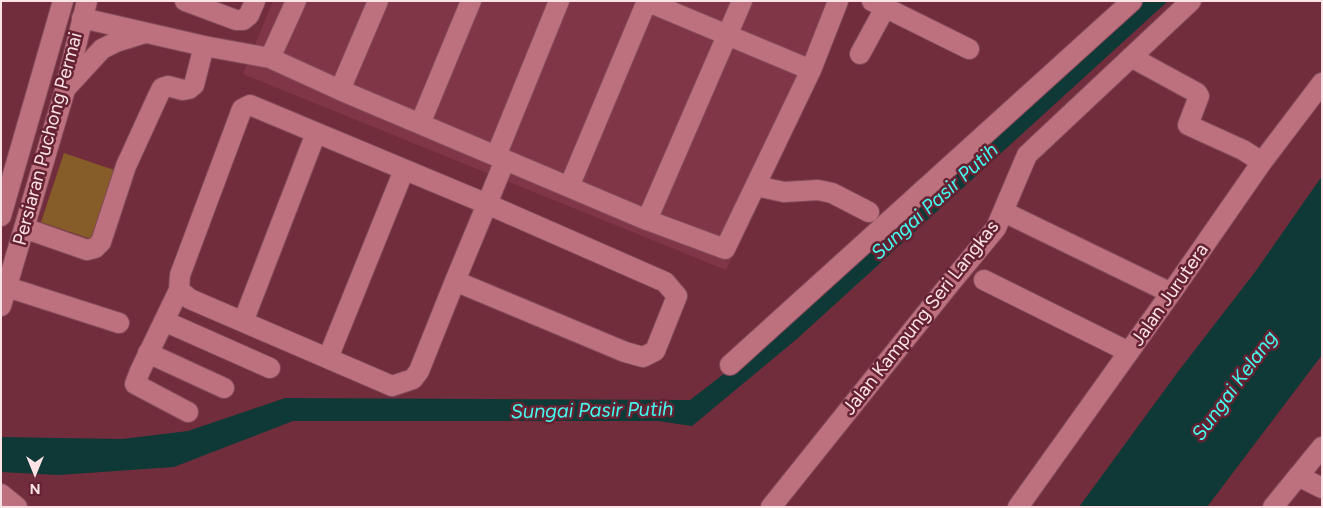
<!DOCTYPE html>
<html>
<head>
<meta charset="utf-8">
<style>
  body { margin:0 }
  #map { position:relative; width:1323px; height:508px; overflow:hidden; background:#722d3c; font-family:Figtree,sans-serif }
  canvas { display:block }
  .frame { position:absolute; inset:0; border:2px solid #fde3e6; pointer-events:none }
  .north { position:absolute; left:10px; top:448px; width:50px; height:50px; -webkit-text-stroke:4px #652232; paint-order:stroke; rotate:180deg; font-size:14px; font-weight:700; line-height:20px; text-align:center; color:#fde3e6 }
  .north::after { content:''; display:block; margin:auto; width:18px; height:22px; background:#fde3e6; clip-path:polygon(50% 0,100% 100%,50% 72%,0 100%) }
</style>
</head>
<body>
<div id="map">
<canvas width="1323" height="508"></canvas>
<div class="frame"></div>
<div class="north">N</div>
</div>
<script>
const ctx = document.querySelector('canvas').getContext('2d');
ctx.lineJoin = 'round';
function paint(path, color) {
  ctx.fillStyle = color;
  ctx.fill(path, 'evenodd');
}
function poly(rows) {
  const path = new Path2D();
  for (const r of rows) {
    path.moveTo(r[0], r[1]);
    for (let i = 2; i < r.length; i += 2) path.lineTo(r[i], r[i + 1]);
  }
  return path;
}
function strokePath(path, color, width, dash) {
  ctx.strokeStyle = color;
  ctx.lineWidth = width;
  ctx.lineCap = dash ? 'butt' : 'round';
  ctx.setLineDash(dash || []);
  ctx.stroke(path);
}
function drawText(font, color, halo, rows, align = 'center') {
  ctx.font = font + ' Figtree,sans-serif';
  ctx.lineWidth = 5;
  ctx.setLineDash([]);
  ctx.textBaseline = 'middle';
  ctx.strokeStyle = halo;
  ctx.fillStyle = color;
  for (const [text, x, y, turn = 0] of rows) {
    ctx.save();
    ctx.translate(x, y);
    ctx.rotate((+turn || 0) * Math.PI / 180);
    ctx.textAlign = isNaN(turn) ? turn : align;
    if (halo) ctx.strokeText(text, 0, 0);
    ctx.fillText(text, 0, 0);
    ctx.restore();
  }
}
paint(poly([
  [273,1,849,1,726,270,243,74]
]), '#813647');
paint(poly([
  [64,153,114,170,91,239,41,222]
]), '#865c28');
paint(poly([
  [1136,1,1168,1,798,338,692,426,658,421,293,421,174,467,58,475,1,472,1,437,122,439,188,431,285,398,690,400,725,373],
  [1322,176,1322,355,1207,507,1079,507,1177,373,1255,272]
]), '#0f3936');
const minor = poly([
  [185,1,236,20,243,20,249,15,255,1],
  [646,1,811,70],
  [872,1,969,49],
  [82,18,204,46,270,58,340,90,647,220,725,249,811,70,838,1],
  [860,54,885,8],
  [1131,57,1197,93,1199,96,1188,125,1243,150,1262,162],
  [270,58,296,1],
  [66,88,102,49,116,42,145,33],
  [340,90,378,1],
  [420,124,471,1],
  [496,156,559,1],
  [756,186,784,192,818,190,832,193,869,212],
  [569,187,647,1],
  [1004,212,1171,293],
  [1,216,63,1],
  [647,220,742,1],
  [24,228,87,250,95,248,101,242,126,166,158,96,162,88,168,86,183,90,189,89,194,85,204,46],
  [984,280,1129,352],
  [455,281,625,352,643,357,655,351,677,296,665,282,487,204,250,105,242,109,180,275,179,290,190,299,392,386,413,379,419,371,455,281,487,204,505,160],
  [7,287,119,323],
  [179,290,140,371,135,384,188,412],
  [1,306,65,90,87,1],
  [164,321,270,368],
  [243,322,316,133],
  [148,353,224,388],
  [328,358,404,170],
  [730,365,1132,1],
  [1298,476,1322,488],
  [1,494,17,507],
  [771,507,948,286,996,228,1027,155,1191,1],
  [1018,507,1171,293,1262,162,1322,83],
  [1273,507,1322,447]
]);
strokePath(minor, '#834b5a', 22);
strokePath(minor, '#bd717e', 20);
drawText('19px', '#fde3e6', '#652232', [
  ["Persiaran Puchong Permai",48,139,-75],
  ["Jalan Jurutera",1170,295,-55],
  ["Jalan Kampung Seri Langkas",921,318,-52]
]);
drawText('italic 20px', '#42fcf1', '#652232', [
  ["Sungai Pasir Putih",935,202,-42],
  ["Sungai Kelang",1235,386,-54],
  ["Sungai Pasir Putih",592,411,-1]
]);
</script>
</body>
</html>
